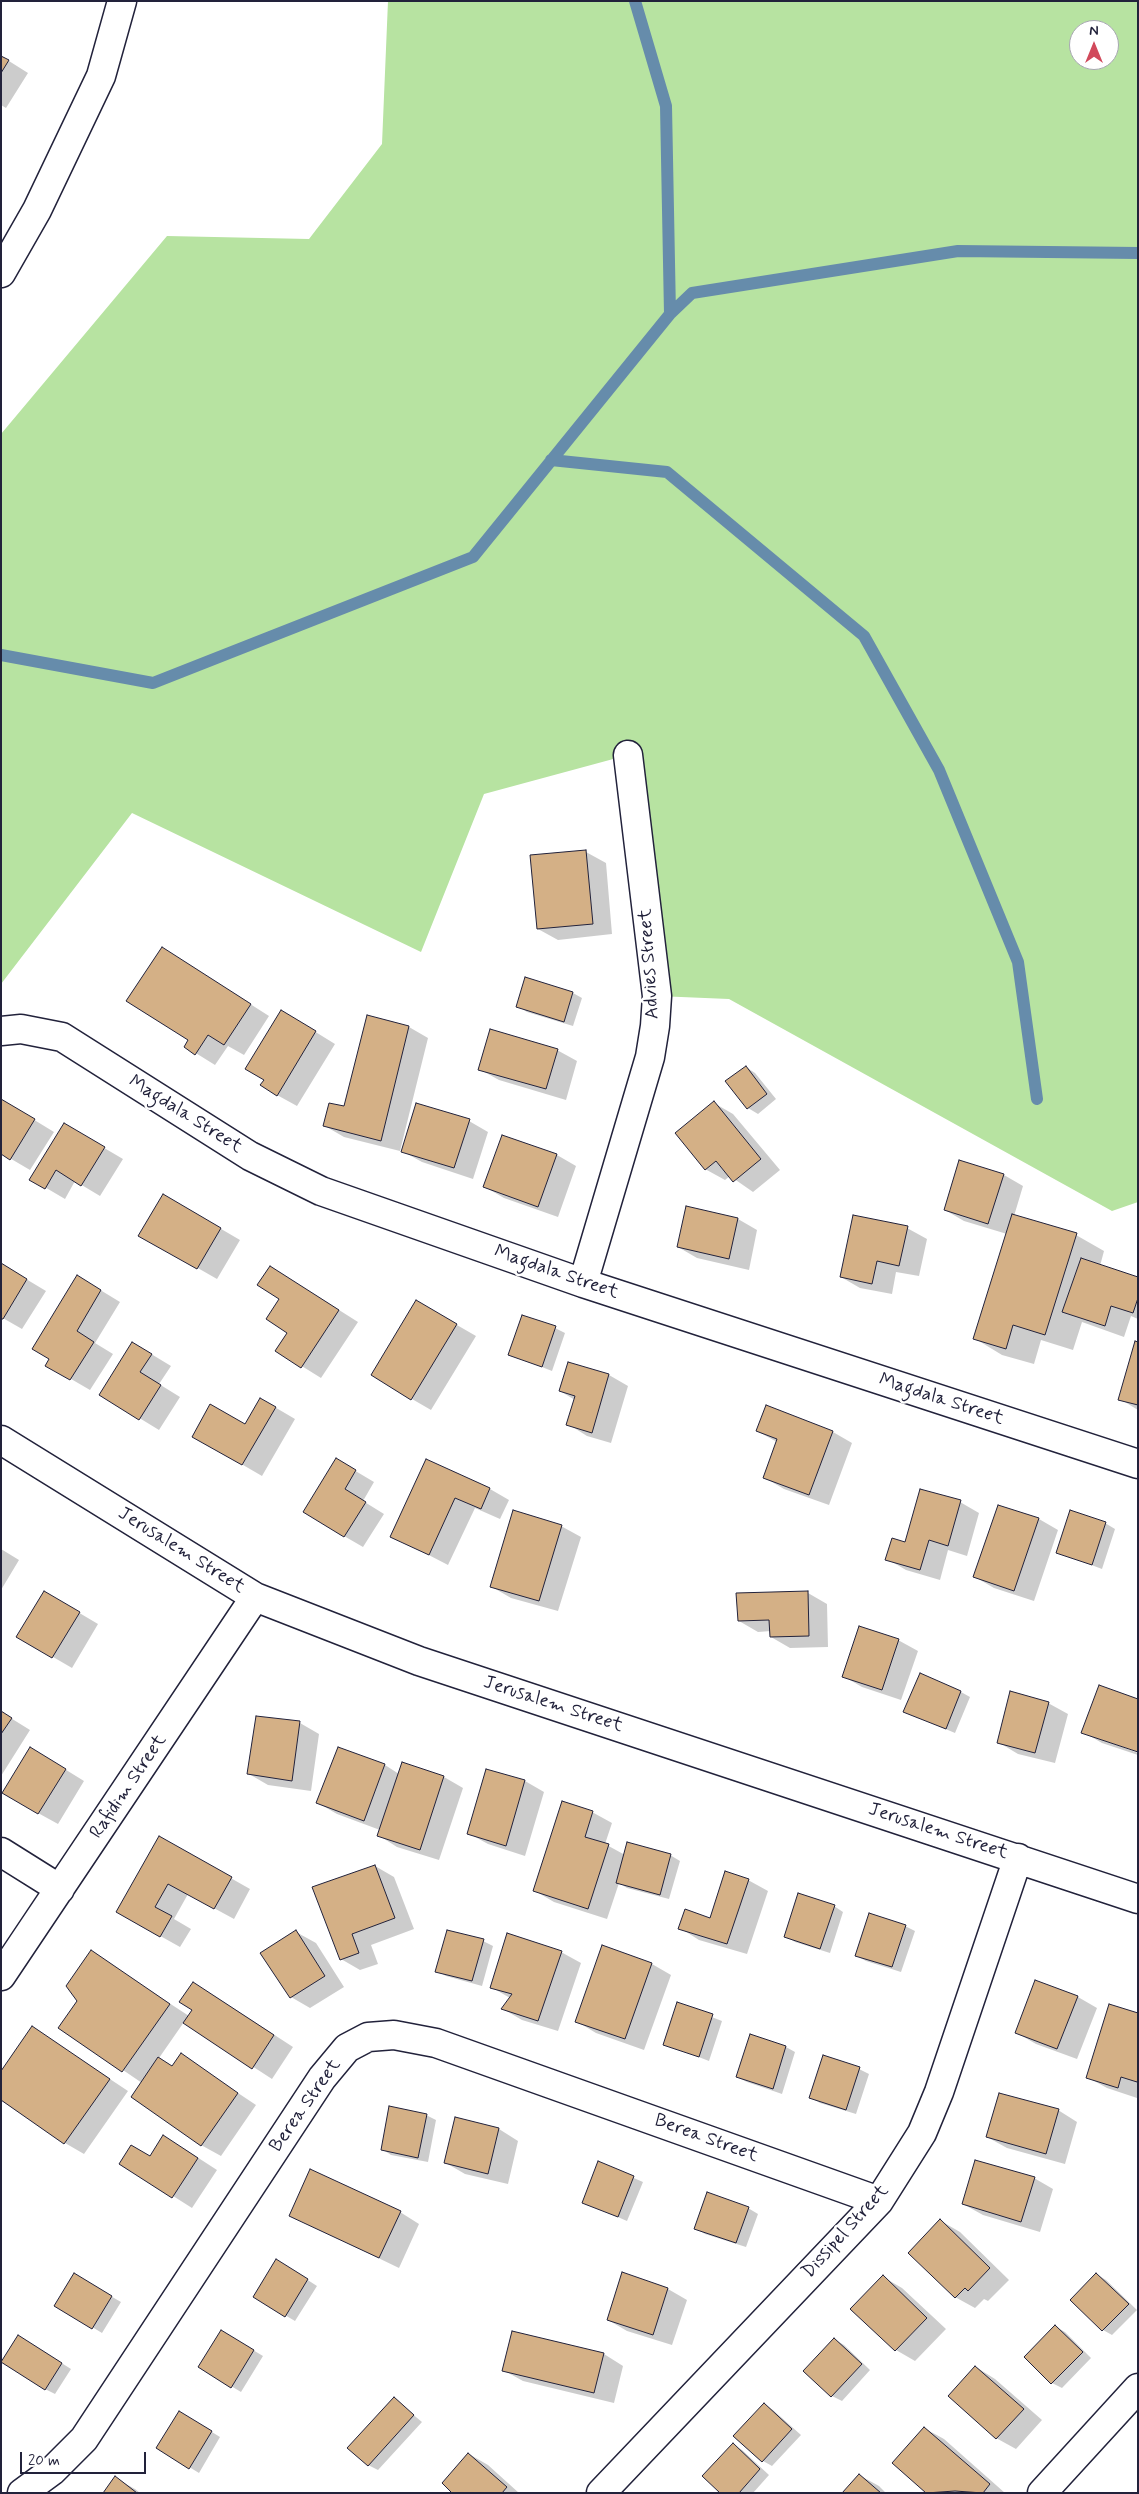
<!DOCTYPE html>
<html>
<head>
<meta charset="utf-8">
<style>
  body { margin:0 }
  #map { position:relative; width:1139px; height:2494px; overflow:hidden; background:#fff; font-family:Mynerve,sans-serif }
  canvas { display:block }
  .frame { position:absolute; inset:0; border:2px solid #22223b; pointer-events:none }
  .north { position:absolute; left:1069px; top:20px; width:50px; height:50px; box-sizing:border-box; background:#fff; border:1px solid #a7a7b1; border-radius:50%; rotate:0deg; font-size:14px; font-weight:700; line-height:20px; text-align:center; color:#22223b }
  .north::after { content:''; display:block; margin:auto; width:18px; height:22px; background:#d1495b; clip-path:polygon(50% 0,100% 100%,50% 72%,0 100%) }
  .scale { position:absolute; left:20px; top:2452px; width:126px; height:22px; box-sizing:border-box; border:2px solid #22223b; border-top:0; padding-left:6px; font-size:15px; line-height:18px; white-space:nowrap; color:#22223b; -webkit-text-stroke:4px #fff; paint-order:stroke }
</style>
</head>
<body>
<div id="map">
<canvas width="1139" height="2494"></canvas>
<div class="frame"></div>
<div class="north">N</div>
<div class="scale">20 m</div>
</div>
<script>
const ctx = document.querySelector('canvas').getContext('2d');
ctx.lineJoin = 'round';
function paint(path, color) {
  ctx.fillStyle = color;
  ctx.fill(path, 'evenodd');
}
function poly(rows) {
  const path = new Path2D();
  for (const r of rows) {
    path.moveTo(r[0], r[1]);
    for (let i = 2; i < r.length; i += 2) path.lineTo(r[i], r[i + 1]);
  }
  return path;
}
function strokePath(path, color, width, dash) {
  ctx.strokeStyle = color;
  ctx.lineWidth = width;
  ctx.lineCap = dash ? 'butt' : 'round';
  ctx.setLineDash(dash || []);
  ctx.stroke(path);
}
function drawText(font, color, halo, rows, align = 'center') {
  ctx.font = font + ' Mynerve,sans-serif';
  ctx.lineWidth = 5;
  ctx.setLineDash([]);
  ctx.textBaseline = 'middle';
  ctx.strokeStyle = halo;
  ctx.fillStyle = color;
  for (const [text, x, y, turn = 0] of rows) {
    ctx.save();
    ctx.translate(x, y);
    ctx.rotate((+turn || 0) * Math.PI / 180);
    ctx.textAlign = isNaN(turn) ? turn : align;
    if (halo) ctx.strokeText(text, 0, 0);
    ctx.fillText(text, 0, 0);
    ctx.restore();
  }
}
paint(poly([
  [388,1,1138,1,1138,1202,1112,1211,729,999,657,996,628,755,484,794,421,952,132,813,1,984,1,434,167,236,309,239,382,144],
  [1079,30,1109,30,1109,60,1079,60]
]), '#b7e3a1');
paint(poly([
  [1,56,28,73,6,108,1,105],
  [586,852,606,863,612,934,558,940,538,929,531,856],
  [181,960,269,1016,244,1055,228,1046,215,1065,186,1047,190,1040],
  [526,978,573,993,582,998,573,1026,527,1012,518,1006],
  [301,1023,335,1044,297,1106,277,1095,265,1080],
  [409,1027,428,1038,400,1151,344,1137,325,1126,345,1108],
  [557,1050,577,1061,566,1100,499,1080,479,1069],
  [746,1067,755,1073,776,1099,758,1114,748,1108,727,1081],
  [714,1103,733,1114,780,1170,753,1192,730,1176,725,1180,705,1169],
  [18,1110,54,1132,30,1170,1,1153],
  [469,1121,488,1132,473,1179,422,1162,402,1151],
  [65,1125,123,1159,100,1196,75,1181,65,1199,31,1179],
  [503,1136,557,1155,576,1166,558,1217,504,1198,485,1187],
  [1004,1175,1023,1186,1014,1216,1076,1235,1104,1251,1100,1266,1138,1279,1138,1319,1131,1316,1124,1337,1082,1322,1073,1350,1041,1340,1034,1364,1002,1355,974,1338,1007,1234,964,1221,945,1210],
  [163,1195,240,1240,217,1279,140,1235],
  [687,1208,738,1219,757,1230,749,1270,697,1258,678,1247],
  [907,1228,927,1239,919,1276,896,1272,892,1294,860,1288,841,1277],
  [1,1264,46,1291,22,1329,1,1317],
  [271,1267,358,1322,321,1378,276,1350,289,1332],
  [97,1288,120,1302,95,1343,113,1354,90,1390,47,1365],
  [417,1302,476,1336,431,1410,412,1399],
  [555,1328,565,1333,552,1371,509,1354],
  [133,1343,171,1366,159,1384,180,1397,159,1430,100,1394],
  [1138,1343,1138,1410,1120,1399],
  [609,1375,628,1386,611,1443,587,1436,568,1424,575,1400,560,1391],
  [261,1399,295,1419,262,1476,193,1436,245,1425],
  [757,1431,833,1432,852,1443,829,1505,784,1489,765,1478,777,1442],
  [337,1460,374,1482,363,1501,384,1514,363,1547,344,1536],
  [427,1461,490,1489,509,1500,500,1519,475,1508,448,1565,392,1536],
  [960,1502,979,1513,967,1556,948,1550,940,1580,906,1570,887,1559],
  [1039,1519,1058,1530,1034,1601,994,1588,975,1577],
  [1105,1523,1115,1529,1102,1569,1057,1552],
  [561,1526,581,1537,558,1611,511,1598,492,1587],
  [1,1549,19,1560,1,1590],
  [44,1592,98,1624,72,1668,17,1636],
  [808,1593,827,1604,828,1647,790,1648,771,1637,771,1631,758,1632,739,1621],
  [898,1640,918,1651,901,1700,862,1687,843,1676],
  [961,1692,970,1697,955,1733,905,1712],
  [1048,1703,1068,1714,1055,1763,1018,1754,998,1742],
  [1,1712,30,1730,1,1776],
  [300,1723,319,1734,311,1791,268,1785,249,1774],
  [1083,1732,1138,1753,1138,1755,1102,1743],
  [338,1748,385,1765,399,1774,403,1763,444,1777,463,1788,439,1860,397,1847,378,1835,380,1830,337,1814,318,1803],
  [50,1760,84,1781,58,1824,38,1813],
  [487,1770,525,1781,544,1792,525,1856,488,1844,468,1833],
  [592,1812,612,1823,605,1844,625,1855,670,1855,680,1861,669,1899,627,1888,619,1883,607,1919,554,1902,535,1891],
  [160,1838,250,1889,234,1919,188,1894,174,1919,191,1929,180,1947,137,1923],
  [375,1866,394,1877,414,1929,371,1945,378,1964,360,1970,341,1959],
  [748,1880,768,1891,747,1954,699,1940,680,1928,711,1919],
  [834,1906,843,1912,830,1953,795,1942,785,1936],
  [905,1926,915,1931,901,1972,866,1961,857,1956],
  [296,1932,316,1943,344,1987,310,2008,291,1997],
  [483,1941,493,1946,482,1986,446,1976,437,1971],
  [91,1952,189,2016,193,2010,213,1995,293,2047,272,2079,184,2022,159,2058,173,2067,181,2055,256,2105,221,2156,201,2145,142,2083,60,2027,78,2001],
  [561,1952,581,1963,558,2031,522,2020,503,2009,510,1998,491,1987],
  [652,1964,671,1975,644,2050,596,2033,576,2021],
  [1078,1997,1097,2008,1077,2059,1036,2044,1017,2033],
  [678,2004,722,2021,709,2061,665,2044],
  [1138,2015,1138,2096,1137,2098,1107,2088,1087,2077],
  [33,2028,128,2091,84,2154,65,2143],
  [751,2035,786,2047,795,2052,782,2094,747,2082,737,2077],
  [859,2069,869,2074,856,2114,820,2103,811,2098],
  [1058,2110,1077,2122,1065,2164,1007,2148,987,2137],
  [426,2115,436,2120,428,2162,391,2155,382,2149],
  [456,2119,499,2129,518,2141,508,2184,465,2174,446,2163],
  [183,2148,217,2170,192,2208,121,2163],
  [599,2163,643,2182,627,2221,583,2202],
  [1034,2178,1053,2189,1040,2232,983,2215,963,2204],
  [748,2208,758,2214,746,2247,705,2234,695,2228],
  [400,2212,419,2224,399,2268,291,2216],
  [941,2221,960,2232,1009,2280,988,2301,984,2299,975,2308,955,2297],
  [286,2266,317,2286,295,2321,254,2297],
  [1096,2274,1106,2280,1137,2310,1112,2335,1103,2330],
  [74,2275,121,2302,102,2333,56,2305],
  [883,2277,902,2288,946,2329,915,2361,896,2350],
  [668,2289,687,2300,672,2345,627,2331,608,2320],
  [1056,2327,1065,2332,1091,2358,1062,2388,1052,2383,1026,2357],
  [231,2337,263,2356,241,2392,231,2386],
  [834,2339,844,2345,870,2370,842,2401,832,2396],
  [28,2342,71,2369,55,2394,45,2389],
  [604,2354,623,2366,614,2403,523,2381,503,2370],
  [976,2367,995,2379,1042,2420,1016,2449,996,2438],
  [394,2399,422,2422,378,2470,368,2465],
  [764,2404,773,2410,801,2435,772,2466,763,2461],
  [189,2418,220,2437,199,2473,158,2448],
  [924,2428,944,2439,1005,2493,928,2493],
  [733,2445,742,2450,769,2475,753,2493,722,2493],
  [469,2454,488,2465,519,2493,454,2493],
  [859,2475,879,2486,886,2493,843,2493],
  [115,2478,135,2489,140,2493,104,2493]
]), '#0003');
strokePath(poly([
  [670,314,692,293,958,251,1138,253],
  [551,460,667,472,864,636,939,770,1018,962,1037,1099],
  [1,655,153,683,473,557,670,314,666,106,635,1]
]), '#668cab', 12);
const building = poly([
  [1,56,9,60,1,73,1,56],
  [586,850,593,924,537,929,530,855,586,850],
  [162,947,251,1004,224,1045,208,1035,195,1055,184,1047,188,1040,126,1001,162,947],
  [525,977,573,992,564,1022,516,1007,525,977],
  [281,1010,316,1031,277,1096,260,1085,264,1080,245,1069,281,1010],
  [367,1015,409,1026,381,1141,323,1126,329,1103,344,1106,367,1015],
  [490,1029,558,1049,546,1089,478,1070,490,1029],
  [746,1066,767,1094,747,1109,725,1081,746,1066],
  [1,1099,35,1119,10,1160,1,1154,1,1099],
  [714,1101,761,1159,733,1182,716,1161,705,1170,675,1133,714,1101],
  [416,1103,470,1119,454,1168,401,1152,416,1103],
  [64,1123,105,1147,81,1186,56,1170,45,1189,29,1180,64,1123],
  [502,1135,557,1154,538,1207,483,1187,502,1135],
  [959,1160,1004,1174,988,1224,944,1210,959,1160],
  [163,1194,221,1228,197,1269,138,1236,163,1194],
  [686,1206,738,1218,729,1259,677,1247,686,1206],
  [1012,1214,1077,1233,1045,1335,1013,1325,1006,1349,973,1339,1012,1214],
  [853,1215,908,1226,899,1266,877,1261,872,1284,840,1277,853,1215],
  [1081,1258,1138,1277,1138,1298,1133,1313,1111,1306,1105,1326,1062,1312,1081,1258],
  [1,1263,27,1279,3,1319,1,1319,1,1263],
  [270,1266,339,1310,301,1368,275,1351,287,1333,266,1319,279,1299,257,1285,270,1266],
  [77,1275,101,1290,77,1331,94,1342,70,1380,45,1366,49,1359,32,1349,77,1275],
  [416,1300,457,1324,411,1400,371,1375,416,1300],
  [522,1315,556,1326,542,1367,508,1355,522,1315],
  [1135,1341,1138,1342,1138,1405,1118,1400,1135,1341],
  [132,1342,152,1354,140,1372,161,1385,139,1420,99,1395,132,1342],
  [568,1362,609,1374,592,1433,566,1425,575,1396,559,1391,568,1362],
  [260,1398,276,1407,242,1465,192,1437,210,1404,245,1424,260,1398],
  [766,1405,833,1431,809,1495,763,1478,777,1439,756,1431,766,1405],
  [336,1458,356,1470,345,1489,366,1502,344,1537,303,1512,336,1458],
  [426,1459,490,1488,481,1509,455,1498,429,1555,390,1537,426,1459],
  [920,1489,961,1500,948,1546,929,1540,920,1570,885,1560,892,1538,905,1542,920,1489],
  [998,1505,1039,1518,1014,1591,973,1577,998,1505],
  [513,1510,562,1525,539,1601,490,1587,513,1510],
  [1070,1510,1106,1522,1092,1565,1056,1553,1070,1510],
  [44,1591,80,1612,52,1658,16,1637,44,1591],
  [808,1591,809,1636,770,1637,769,1620,738,1621,736,1593,808,1591],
  [859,1626,899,1639,882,1690,842,1677,859,1626],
  [920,1673,961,1691,946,1729,903,1712,920,1673],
  [1099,1685,1138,1699,1138,1752,1081,1733,1099,1685],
  [1010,1691,1049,1702,1035,1753,997,1743,1010,1691],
  [1,1711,12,1718,1,1734,1,1711],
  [256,1716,300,1721,292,1781,247,1774,256,1716],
  [30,1747,66,1769,38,1814,2,1793,30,1747],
  [338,1747,385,1764,364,1821,316,1803,338,1747],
  [402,1762,444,1776,420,1850,377,1836,402,1762],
  [486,1769,525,1780,506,1846,467,1834,486,1769],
  [562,1801,593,1811,585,1837,609,1844,588,1909,533,1891,562,1801],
  [159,1836,232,1877,214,1909,168,1884,155,1907,172,1916,160,1937,116,1912,159,1836],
  [627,1842,671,1854,660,1895,616,1883,627,1842],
  [375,1865,395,1918,352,1934,359,1953,340,1960,312,1887,375,1865],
  [725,1871,749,1879,727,1944,678,1929,685,1909,710,1918,725,1871],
  [798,1893,835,1905,820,1949,784,1937,798,1893],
  [869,1913,906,1925,892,1967,855,1956,869,1913],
  [296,1930,325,1976,290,1998,260,1953,296,1930],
  [447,1930,484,1939,472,1981,435,1972,447,1930],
  [507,1933,562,1951,538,2021,501,2009,512,1994,490,1988,507,1933],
  [602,1945,652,1963,625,2039,575,2022,602,1945],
  [91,1950,170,2004,122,2072,58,2028,77,2001,66,1986,91,1950],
  [1035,1980,1078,1996,1057,2049,1015,2033,1035,1980],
  [193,1982,274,2035,252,2069,183,2023,192,2010,179,2002,193,1982],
  [677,2002,713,2014,699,2057,663,2045,677,2002],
  [1109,2004,1138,2013,1138,2080,1137,2082,1121,2077,1118,2088,1086,2078,1109,2004],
  [32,2026,110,2079,64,2144,1,2100,1,2071,32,2026],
  [750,2034,786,2046,773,2089,736,2077,750,2034],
  [181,2053,238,2093,201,2146,131,2097,158,2057,172,2066,181,2053],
  [823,2055,860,2067,846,2110,809,2098,823,2055],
  [999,2093,1059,2109,1046,2154,986,2137,999,2093],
  [389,2106,427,2114,418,2158,381,2150,389,2106],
  [455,2117,499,2128,488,2174,444,2163,455,2117],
  [163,2135,198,2158,172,2198,119,2164,131,2145,150,2156,163,2135],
  [975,2160,1035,2177,1021,2222,962,2204,975,2160],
  [598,2161,634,2176,618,2217,582,2203,598,2161],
  [310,2169,401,2211,379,2258,289,2216,310,2169],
  [707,2192,749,2207,736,2243,694,2229,707,2192],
  [940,2219,990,2268,968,2291,965,2288,955,2298,908,2253,940,2219],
  [276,2259,308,2279,285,2317,253,2297,276,2259],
  [622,2272,668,2288,653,2335,607,2320,622,2272],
  [74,2273,112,2296,92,2329,54,2306,74,2273],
  [1096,2273,1129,2304,1102,2331,1070,2300,1096,2273],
  [883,2275,927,2318,895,2351,850,2309,883,2275],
  [1055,2325,1083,2352,1051,2384,1024,2357,1055,2325],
  [221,2330,254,2350,231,2388,198,2367,221,2330],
  [512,2331,604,2353,594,2393,502,2371,512,2331],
  [18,2335,62,2363,45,2390,1,2362,18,2335],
  [834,2338,862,2364,831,2397,803,2371,834,2338],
  [975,2366,1024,2409,996,2439,948,2396,975,2366],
  [394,2397,414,2415,368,2466,347,2448,394,2397],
  [764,2403,792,2429,762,2462,733,2436,764,2403],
  [179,2411,212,2431,189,2469,156,2448,179,2411],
  [924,2427,990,2484,983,2493,955,2491,926,2493,892,2463,924,2427],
  [733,2443,760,2469,739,2493,720,2493,702,2476,733,2443],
  [468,2453,507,2487,502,2493,452,2493,442,2483,468,2453],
  [859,2474,881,2493,842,2493,859,2474],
  [115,2476,137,2493,103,2493,115,2476]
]);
paint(building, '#d4b086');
strokePath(building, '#22223b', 1);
const street = poly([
  [1,1031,21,1029,62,1037,250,1156,321,1191,583,1283,1138,1464],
  [583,1283,650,1057,655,1026,657,996,628,755],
  [1,1440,255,1597,419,1661,1138,1899],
  [1,1852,60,1889],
  [1,1976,255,1597],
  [22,2493,52,2471,84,2439,322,2078,347,2048,368,2037,394,2035,436,2043,879,2201],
  [601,2493,879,2201,922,2133,939,2092,1018,1858],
  [1042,2493,1138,2388]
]);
const secondary = poly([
  [1,273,37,210,101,76,122,1]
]);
strokePath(street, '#22223b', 31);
strokePath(secondary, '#22223b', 31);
strokePath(street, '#fff', 28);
strokePath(secondary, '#fff', 28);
drawText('19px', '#22223b', '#fff', [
  ["Advies Street",650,964,-94],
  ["Magdala Street",185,1115,32],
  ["Magdala Street",556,1273,19],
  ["Magdala Street",941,1400,18],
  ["Jerusalem Street",181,1551,32],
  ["Jerusalem Street",553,1705,18],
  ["Rafidim Street",129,1787,-56],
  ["Jerusalem Street",938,1832,18],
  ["Berea Street",306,2106,-55],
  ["Berea Street",706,2139,20],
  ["Dissipel Street",846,2232,-48]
]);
</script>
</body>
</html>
